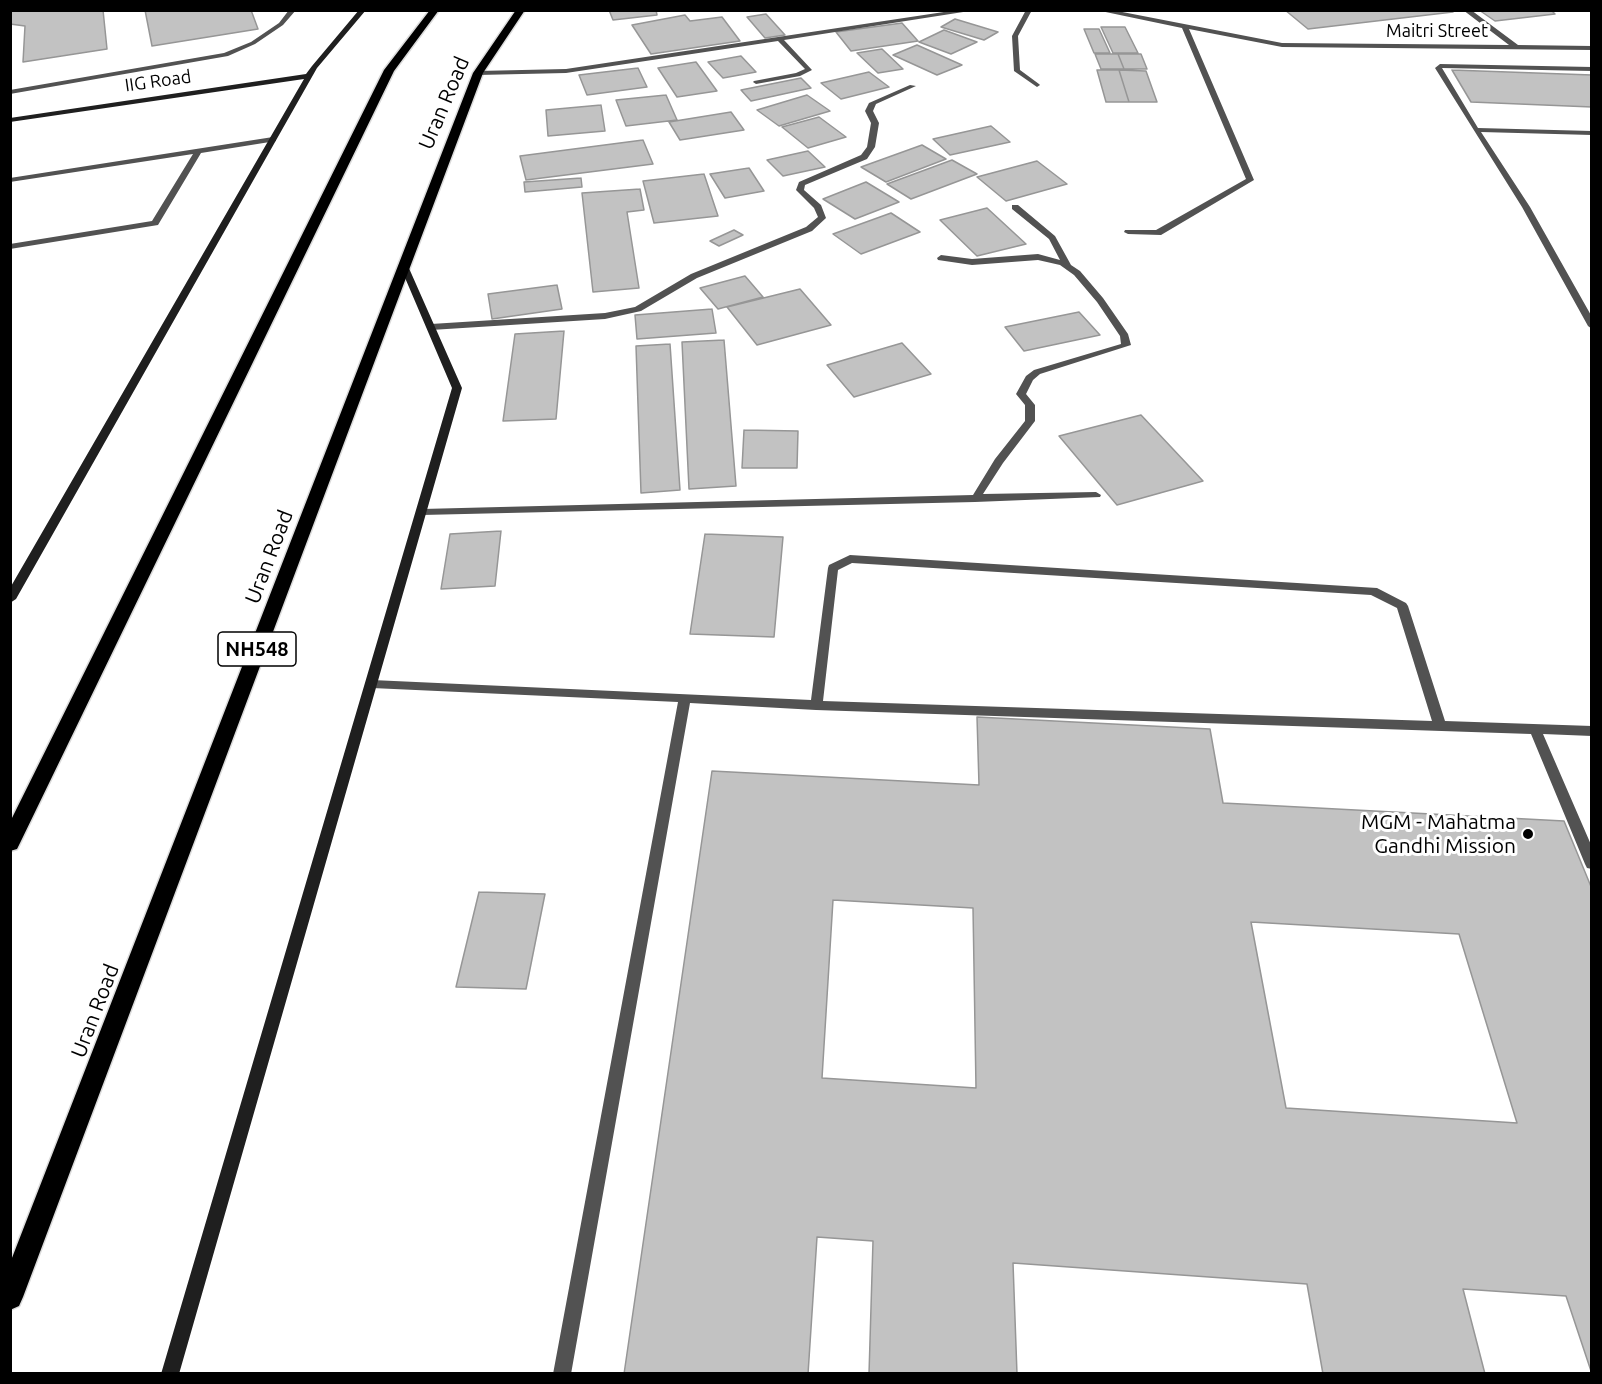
<!DOCTYPE html>
<html>
<head>
<meta charset="utf-8">
<style>
  body { margin:0 }
  #map { position:relative; width:1602px; height:1384px; overflow:hidden; background:#fff; font-family:Ubuntu,sans-serif }
  canvas { display:block }
  .frame { position:absolute; inset:0; border:12px solid #000; pointer-events:none }
</style>
</head>
<body>
<div id="map">
<canvas width="1602" height="1384"></canvas>
<div class="frame"></div>
</div>
<script>
const ctx = document.querySelector('canvas').getContext('2d');
ctx.lineJoin = 'round';
function paint(path, color) {
  ctx.fillStyle = color;
  ctx.fill(path, 'evenodd');
}
function poly(rows) {
  const path = new Path2D();
  for (const r of rows) {
    path.moveTo(r[0], r[1]);
    for (let i = 2; i < r.length; i += 2) path.lineTo(r[i], r[i + 1]);
  }
  return path;
}
function strokePath(path, color, width, dash) {
  ctx.strokeStyle = color;
  ctx.lineWidth = width;
  ctx.lineCap = dash ? 'butt' : 'round';
  ctx.setLineDash(dash || []);
  ctx.stroke(path);
}
function drawText(font, color, halo, rows, align = 'center') {
  ctx.font = font + ' Ubuntu,sans-serif';
  ctx.lineWidth = 6;
  ctx.setLineDash([]);
  ctx.textBaseline = 'middle';
  ctx.strokeStyle = halo;
  ctx.fillStyle = color;
  for (const [text, x, y, turn = 0] of rows) {
    ctx.save();
    ctx.translate(x, y);
    ctx.rotate((+turn || 0) * Math.PI / 180);
    ctx.textAlign = isNaN(turn) ? turn : align;
    if (halo) ctx.strokeText(text, 0, 0);
    ctx.fillText(text, 0, 0);
    ctx.restore();
  }
}
const building = poly([
  [10,10,103,10,107,49,23,62,25,26,10,24,10,10],
  [145,10,251,10,258,29,152,46,145,10],
  [609,10,656,10,657,15,613,20,609,10],
  [1285,10,1451,10,1453,12,1308,29,1285,10],
  [1479,10,1551,10,1555,14,1495,21,1479,10],
  [766,14,785,35,765,38,747,17,766,14],
  [685,15,690,21,722,17,740,41,651,54,632,25,685,15],
  [955,19,998,32,984,40,941,27,955,19],
  [902,23,918,41,851,51,836,32,902,23],
  [1101,27,1125,27,1138,53,1113,53,1101,27],
  [1084,29,1099,29,1110,53,1094,53,1084,29],
  [944,30,977,42,951,54,919,42,944,30],
  [917,45,962,65,937,75,893,55,917,45],
  [882,49,903,69,878,73,857,53,882,49],
  [1095,54,1118,54,1124,69,1101,69,1095,54],
  [1118,54,1141,54,1147,69,1124,69,1118,54],
  [741,56,756,72,723,78,708,62,741,56],
  [696,62,717,91,677,97,658,68,696,62],
  [638,68,647,87,587,95,579,75,638,68],
  [1097,70,1119,70,1129,102,1106,102,1097,70],
  [1119,70,1146,71,1157,102,1129,102,1119,70],
  [1452,70,1592,75,1592,107,1471,102,1452,70],
  [869,72,889,87,841,99,821,83,869,72],
  [801,78,811,88,751,101,741,90,801,78],
  [666,95,677,120,626,126,616,100,666,95],
  [807,95,830,111,779,126,757,110,807,95],
  [601,105,605,131,548,136,546,110,601,105],
  [731,112,744,130,680,140,669,122,731,112],
  [819,117,846,137,808,148,782,127,819,117],
  [991,126,1010,142,950,155,933,139,991,126],
  [643,140,653,164,526,180,520,156,643,140],
  [922,145,946,159,886,182,861,167,922,145],
  [808,151,825,167,783,176,767,160,808,151],
  [952,160,977,174,911,199,887,184,952,160],
  [1037,161,1067,184,1006,201,977,177,1037,161],
  [749,168,764,191,725,198,710,174,749,168],
  [704,174,718,216,654,223,643,181,704,174],
  [581,178,582,187,525,192,524,182,581,178],
  [866,182,899,202,855,219,823,199,866,182],
  [640,189,644,210,627,212,639,288,593,292,582,193,640,189],
  [987,208,1026,244,977,256,940,220,987,208],
  [891,213,920,232,861,254,833,234,891,213],
  [734,230,743,235,719,246,710,241,734,230],
  [745,276,763,297,718,309,700,288,745,276],
  [557,285,562,309,492,319,488,294,557,285],
  [800,289,831,325,757,345,727,307,800,289],
  [712,309,716,333,637,339,635,315,712,309],
  [1079,312,1100,335,1024,351,1005,327,1079,312],
  [564,331,556,419,503,421,515,334,564,331],
  [724,340,736,486,689,489,682,342,724,340],
  [902,343,931,374,854,397,827,365,902,343],
  [670,344,680,490,641,493,636,346,670,344],
  [1141,415,1203,481,1117,505,1059,436,1141,415],
  [744,430,798,431,797,468,742,468,744,430],
  [501,531,495,586,441,589,450,534,501,531],
  [705,534,783,537,774,637,690,634,705,534],
  [977,717,1210,729,1223,803,1564,821,1592,889,1592,1374,1566,1296,1463,1289,1485,1374,1323,1374,1307,1284,1013,1263,1017,1374,869,1374,873,1241,817,1237,808,1374,624,1374,712,771,979,785,977,717],
  [833,900,973,908,976,1088,822,1078,833,900],
  [1251,922,1459,934,1517,1123,1286,1108,1251,922],
  [479,892,545,894,526,989,456,987,479,892]
]);
paint(building, '#c2c2c2');
strokePath(building, '#969696', 1.5);
const highway = poly([
  [430,10,439,10,394,71,20,843,17,849,10,851,10,822,384,70,430,10],
  [516,10,525,10,483,73,23,1297,19,1306,10,1310,10,1263,473,73,516,10]
]);
strokePath(highway, '#dbdbdb', 3);
paint(poly([
  [289,10,296,10,283,25,255,44,228,56,10,94,10,90,224,53,251,42,279,23,289,10],
  [1440,64,1592,67,1592,71,1442,68,1478,128,1592,131,1592,135,1481,132,1530,207,1592,317,1592,329,1588,326,1522,207,1435,68,1440,64],
  [273,137,276,137,276,141,201,153,158,225,10,249,10,244,152,221,193,154,10,182,10,178,273,137],
  [850,555,1377,588,1406,603,1408,606,1445,721,1592,726,1592,736,1543,734,1592,847,1592,869,1587,868,1585,864,1531,734,816,710,690,703,571,1374,553,1374,678,702,372,688,366,684,372,680,811,700,828,568,829,565,850,555],
  [852,563,1371,595,1397,608,1432,721,823,701,838,570,852,563]
]), '#525252');
paint(poly([
  [957,10,976,10,784,40,812,70,800,76,756,84,753,82,754,81,796,73,805,69,778,41,566,73,478,75,475,73,478,71,566,69,957,10],
  [1026,10,1032,10,1018,36,1020,70,1039,84,1040,85,1037,87,1014,71,1012,36,1026,10],
  [1096,10,1112,10,1282,43,1509,45,1463,10,1471,10,1518,45,1592,46,1592,50,1282,47,1189,29,1254,180,1161,235,1128,234,1124,232,1125,230,1156,230,1246,179,1182,28,1096,10],
  [910,85,916,86,876,104,873,111,879,123,875,147,867,159,805,185,804,190,821,205,826,218,812,231,697,278,641,311,605,319,431,330,427,327,431,324,605,313,635,307,691,274,806,227,818,217,814,208,796,190,799,182,861,155,867,147,871,123,865,111,869,103,910,85],
  [1012,205,1018,205,1055,236,1071,265,1080,271,1103,298,1128,334,1131,345,1040,374,1033,380,1026,394,1035,405,1035,421,1003,463,983,494,1096,492,1101,495,1100,497,975,502,422,515,417,512,422,509,973,495,995,459,1025,421,1025,405,1016,394,1026,376,1034,370,1121,344,1120,336,1097,302,1074,275,1060,265,1038,260,972,265,938,260,937,258,941,255,972,259,1038,254,1060,260,1049,239,1012,209,1012,205]
]), '#525252');
paint(poly([
  [359,10,366,10,317,68,16,599,10,603,10,588,304,79,10,122,10,118,306,74,312,66,359,10],
  [404,263,408,266,462,388,179,1374,161,1374,452,388,400,266,404,263]
]), '#1f1f1f');
paint(highway, '#000');
for (const [x, y, r, color] of [
  [1528,834,6,"#000"]
]) {
  const dot = new Path2D();
  dot.arc(x, y, r, 0, 2 * Math.PI);
  ctx.fillStyle = color;
  ctx.fill(dot);
  strokePath(dot, '#fff', 2);
}
drawText('18px', '#000', '#fff', [
  ["Maitri Street",1437,31],
  ["IIG Road",158,81,-8]
]);
for (const [x, y, w] of [
  [257,649,78]
]) {
  const box = new Path2D();
  box.roundRect(x - w / 2, y - 17, w, 34, 4.5);
  ctx.fillStyle = '#fff';
  ctx.fill(box);
  strokePath(box, '#000', 1.5);
}
drawText('bold 20px', '#000', null, [
  ["NH548",257,649]
]);
drawText('21px', '#000', '#fff', [
  ["Uran Road",444,103,-67],
  ["Uran Road",269,557,-69],
  ["Uran Road",95,1011,-69]
]);
drawText('21px', '#000', '#fff', [
  ["MGM - Mahatma",1516,822],
  ["Gandhi Mission",1516,846]
], 'right');
</script>
</body>
</html>
